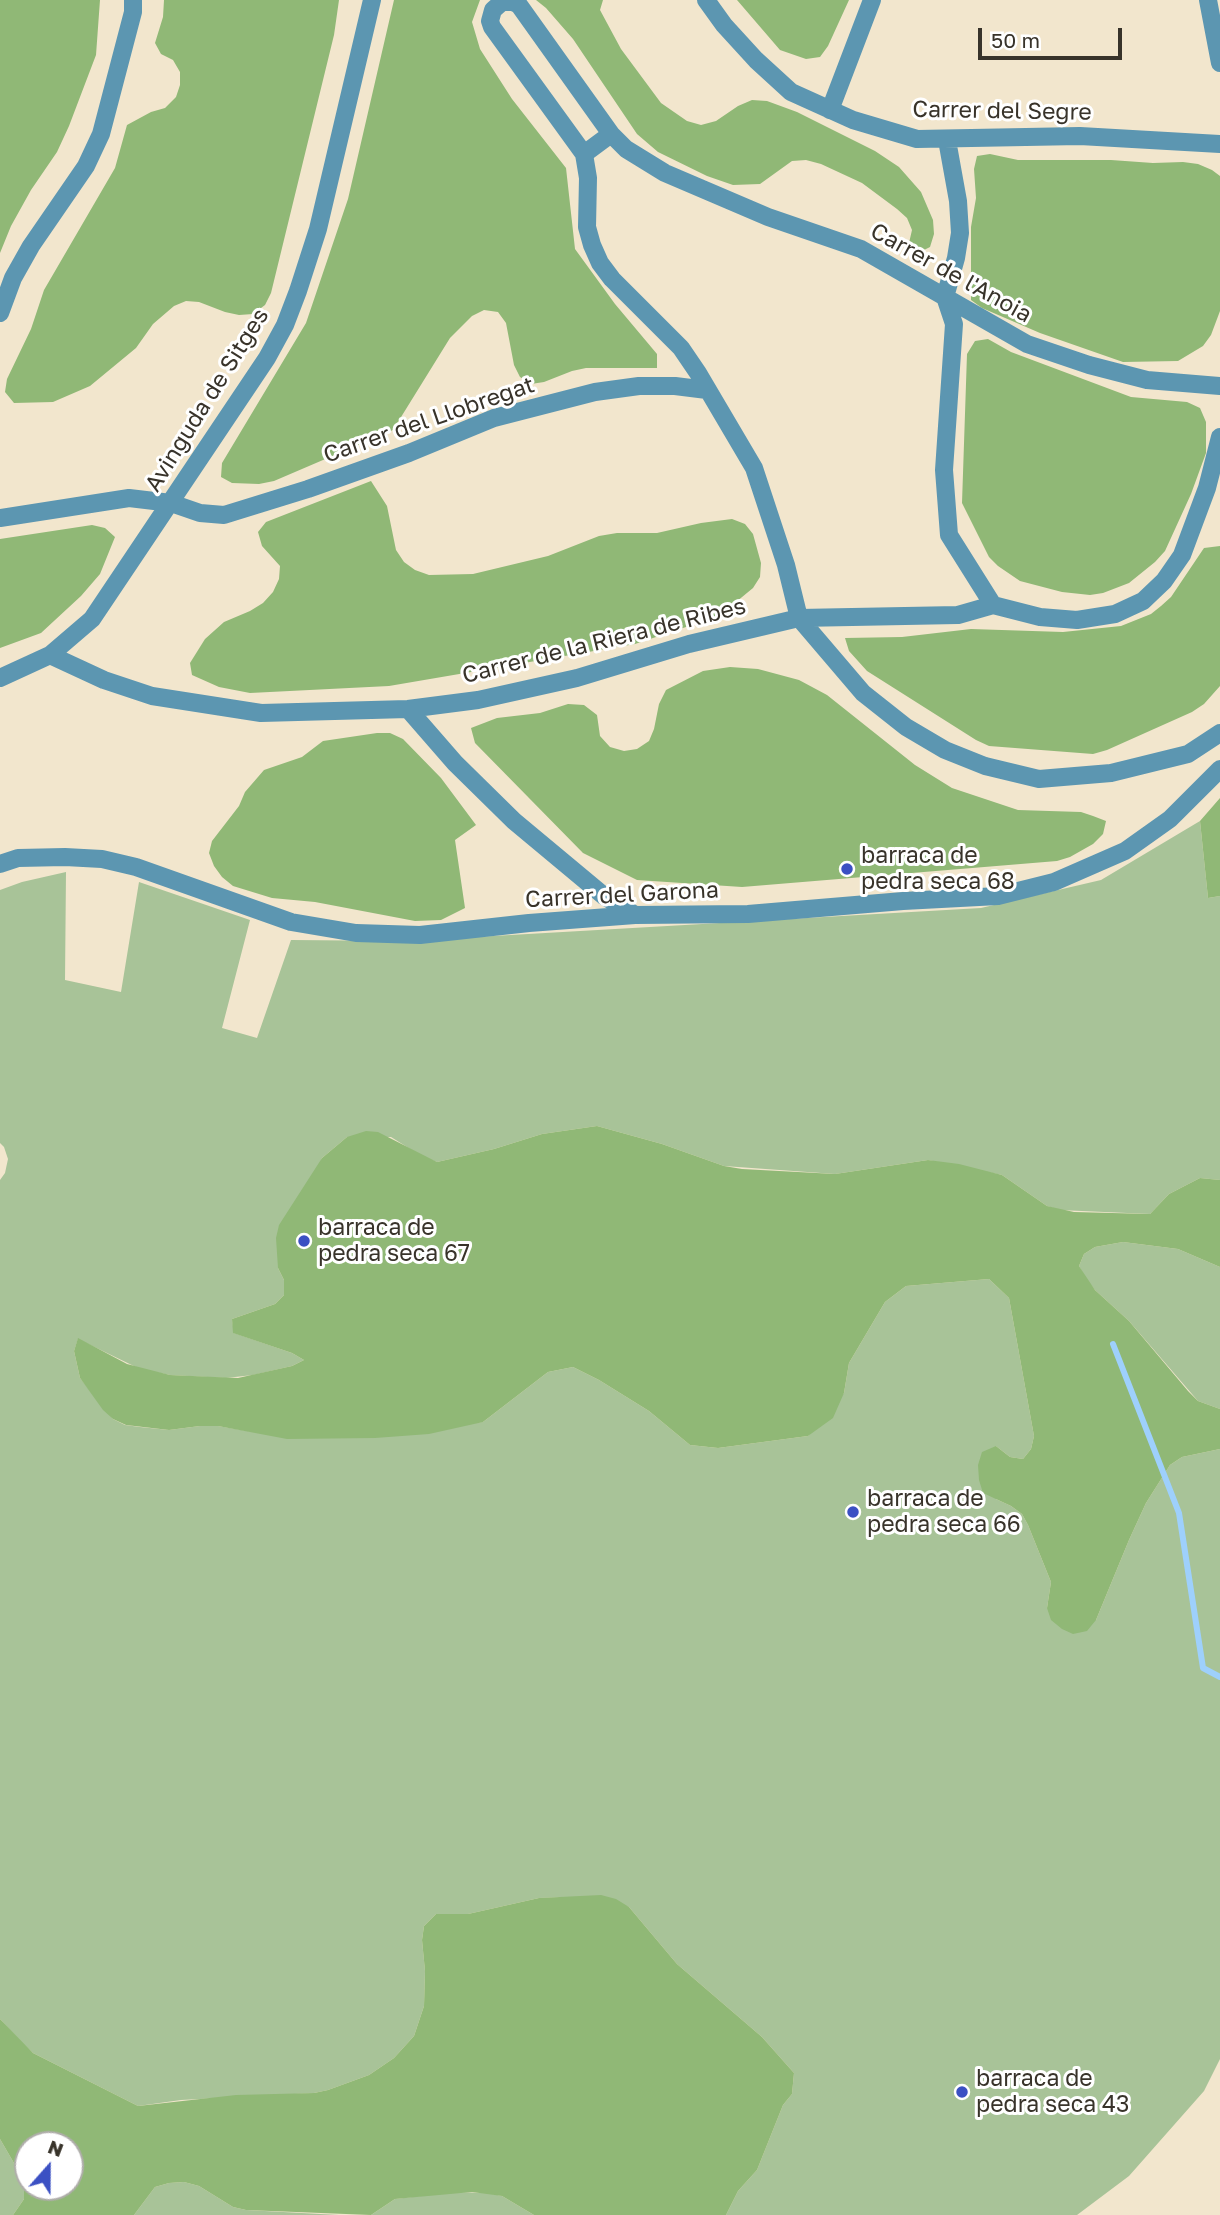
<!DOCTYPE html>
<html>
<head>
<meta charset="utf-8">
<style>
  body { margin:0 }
  #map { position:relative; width:1220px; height:2215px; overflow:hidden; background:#f2e6cd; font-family:"Golos Text",sans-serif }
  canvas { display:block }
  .north { position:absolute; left:14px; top:2131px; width:70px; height:70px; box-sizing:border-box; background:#fff; border:2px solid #afadaa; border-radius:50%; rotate:21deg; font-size:19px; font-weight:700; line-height:28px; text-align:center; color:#38332a }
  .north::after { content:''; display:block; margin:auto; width:24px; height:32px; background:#3b50c3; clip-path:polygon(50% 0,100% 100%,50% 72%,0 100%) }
  .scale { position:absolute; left:978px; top:28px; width:144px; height:32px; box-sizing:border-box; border:4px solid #38332a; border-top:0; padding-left:9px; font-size:21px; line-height:24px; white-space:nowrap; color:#38332a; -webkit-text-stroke:5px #fff; paint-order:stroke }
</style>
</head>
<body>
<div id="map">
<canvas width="1220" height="2215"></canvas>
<div class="north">N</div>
<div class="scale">50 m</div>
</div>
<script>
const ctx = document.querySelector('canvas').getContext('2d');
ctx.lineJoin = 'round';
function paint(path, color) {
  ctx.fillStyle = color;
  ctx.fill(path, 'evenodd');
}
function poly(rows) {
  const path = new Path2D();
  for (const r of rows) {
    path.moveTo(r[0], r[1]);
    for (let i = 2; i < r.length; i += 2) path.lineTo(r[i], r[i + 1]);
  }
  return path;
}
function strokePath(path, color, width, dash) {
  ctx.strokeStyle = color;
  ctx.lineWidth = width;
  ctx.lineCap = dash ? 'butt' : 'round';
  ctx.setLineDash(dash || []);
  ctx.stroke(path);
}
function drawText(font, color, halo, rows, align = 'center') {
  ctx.font = font + ' "Golos Text",sans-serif';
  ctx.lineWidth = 6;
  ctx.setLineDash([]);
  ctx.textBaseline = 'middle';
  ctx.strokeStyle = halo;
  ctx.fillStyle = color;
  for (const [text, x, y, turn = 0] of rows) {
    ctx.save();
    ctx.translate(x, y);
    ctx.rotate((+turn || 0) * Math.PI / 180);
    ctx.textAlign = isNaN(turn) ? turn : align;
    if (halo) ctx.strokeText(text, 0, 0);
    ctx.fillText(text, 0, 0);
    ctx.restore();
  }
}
paint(poly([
  [1200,821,1208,898,1220,896,1220,1180,1200,1178,1169,1194,1150,1214,1059,1210,1047,1206,1002,1175,928,1160,835,1174,724,1166,662,1144,597,1126,542,1134,494,1149,437,1162,423,1157,391,1137,347,1137,322,1158,278,1268,284,1280,284,1295,275,1304,232,1319,234,1333,292,1353,304,1360,292,1366,253,1375,226,1378,170,1375,140,1369,78,1339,74,1351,80,1378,113,1419,125,1425,140,1427,169,1430,200,1426,218,1426,260,1433,483,1422,548,1372,573,1367,599,1380,649,1411,690,1445,718,1448,808,1436,844,1393,849,1363,885,1302,906,1286,989,1279,1009,1298,1034,1436,1031,1449,1023,1459,1010,1457,996,1446,996,1499,1011,1506,1022,1514,1028,1525,1051,1582,1047,1608,1096,1620,1129,1540,1146,1503,1170,1465,1182,1457,1220,1449,1220,2059,1204,2091,1129,2176,1077,2215,726,2215,738,2191,757,2170,783,2105,792,2094,794,2073,762,2037,677,1964,629,1907,568,1897,539,1898,468,1914,436,1914,424,1926,422,1940,425,1971,424,2006,414,2036,394,2058,369,2075,328,2090,314,2093,181,2100,138,2106,33,2053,21,2042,0,2019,0,1180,5,1173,8,1159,4,1147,0,1143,0,890,22,882,66,872,65,980,121,992,139,882,250,920,222,1028,257,1038,291,940,406,941,981,908,1101,880],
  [1123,1242,1178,1249,1220,1267,1220,1409,1198,1401,1129,1321,1095,1290,1086,1279,1079,1266,1084,1254,1095,1247],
  [0,2139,18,2170,24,2185,24,2199,13,2215,0,2215],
  [184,2182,199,2186,233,2207,246,2210,339,2215,134,2215,155,2187,169,2183],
  [455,2192,488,2193,502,2196,534,2215,371,2215,395,2199]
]), '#a8c398');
paint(poly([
  [0,0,100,0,96,55,69,126,57,152,31,190,11,226,0,253],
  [164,0,339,0,334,35,271,293,265,305,253,314,239,315,225,312,199,302,186,301,174,306,153,324,136,348,90,386,53,402,14,403,5,392,7,379,31,329,44,290,115,168,127,125,151,112,165,108,176,97,180,85,180,72,173,60,161,54,155,43,163,17],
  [394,0,480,0,472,22,480,49,512,99,566,168,575,249,615,304,657,354,657,368,586,368,572,371,544,382,531,384,520,377,514,365,506,323,498,312,484,310,472,316,450,338,393,430,274,481,259,484,232,483,221,477,222,463,306,323,348,199],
  [536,0,603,0,600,10,621,49,661,103,687,121,701,125,716,121,738,106,752,100,767,101,797,112,875,151,899,167,921,192,933,220,934,234,930,247,918,253,909,243,912,230,907,218,897,209,862,183,821,164,806,160,792,161,760,184,733,185,707,176,658,152,637,134,573,39,546,8],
  [737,0,849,0,828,46,820,57,806,59,780,50],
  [990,154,1018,160,1111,160,1153,163,1183,162,1198,164,1212,170,1220,176,1220,311,1211,335,1203,346,1178,361,1123,362,1040,333,982,308,971,300,971,227,976,198,974,169,977,156],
  [988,339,1011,352,1131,397,1187,402,1200,408,1206,422,1206,453,1191,494,1165,551,1155,562,1129,583,1103,593,1090,595,1062,592,1020,581,998,566,989,557,962,503,967,354,975,341],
  [371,481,387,506,396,550,404,562,415,570,429,575,473,574,548,556,599,536,617,533,657,533,701,523,732,519,745,524,753,534,761,563,760,577,753,588,719,616,635,644,389,686,250,693,219,687,192,675,190,663,205,639,224,622,250,611,263,603,273,592,279,579,280,566,262,546,258,532,266,522],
  [92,525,105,528,115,537,100,574,81,596,41,633,0,648,0,539],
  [1220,546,1220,686,1204,704,1192,712,1107,750,1093,754,989,746,976,740,867,671,849,651,845,638,902,637,971,629,1063,632,1121,626,1151,614,1161,606,1171,597,1204,548],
  [730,667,758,669,799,680,827,695,915,765,952,788,1018,810,1081,812,1093,816,1106,821,1103,834,1093,844,1070,857,1057,861,742,887,637,880,583,853,475,743,471,728,497,718,540,713,568,704,584,705,597,715,600,736,610,747,624,751,637,749,649,741,654,729,659,704,666,690,703,671],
  [377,733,390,733,403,739,441,778,476,825,455,840,465,908,441,920,415,921,315,902,272,898,233,886,222,877,214,866,209,853,212,841,239,806,245,792,264,770,302,757,323,741],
  [1220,798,1220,896,1208,898,1200,821],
  [597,1126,662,1144,724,1166,742,1169,835,1174,928,1160,959,1164,1002,1175,1047,1206,1074,1212,1150,1214,1169,1194,1200,1178,1220,1180,1220,1267,1178,1249,1123,1242,1095,1247,1084,1254,1079,1266,1095,1290,1129,1321,1188,1391,1198,1401,1220,1409,1220,1449,1182,1457,1170,1465,1146,1503,1129,1540,1096,1620,1087,1631,1073,1634,1062,1629,1051,1620,1047,1608,1051,1582,1028,1525,1022,1514,1011,1506,983,1493,979,1480,978,1465,982,1452,996,1446,1010,1457,1023,1459,1031,1449,1034,1436,1009,1298,989,1279,906,1286,885,1302,849,1363,844,1393,833,1418,808,1436,718,1448,690,1445,649,1411,599,1380,573,1367,548,1372,483,1422,429,1434,375,1438,287,1439,218,1426,200,1426,169,1430,126,1425,113,1419,103,1410,80,1378,74,1351,78,1338,127,1364,170,1375,238,1378,292,1366,304,1360,292,1353,233,1333,232,1319,275,1304,284,1295,284,1280,278,1268,276,1238,279,1225,322,1158,347,1137,366,1131,378,1132,437,1162,494,1149,542,1134],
  [601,1895,616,1899,629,1907,677,1964,762,2037,794,2073,792,2094,783,2105,757,2170,738,2191,726,2215,534,2215,502,2196,472,2192,395,2199,371,2215,246,2210,233,2207,199,2186,184,2182,169,2183,155,2187,134,2215,13,2215,24,2199,24,2185,18,2170,0,2139,0,2019,33,2053,138,2106,236,2095,314,2093,328,2090,369,2075,394,2058,414,2036,424,2006,425,1971,422,1940,424,1926,436,1914,468,1914,539,1898],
  [28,2145,70,2145,70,2187,28,2187]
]), '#90b876');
strokePath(poly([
  [1113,1344,1179,1513,1203,1668,1220,1677]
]), '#9ed0fc', 6);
strokePath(poly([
  [706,0,724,25,756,60,791,92,853,120,917,139,1080,136,1220,144],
  [1208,0,1220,63],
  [830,110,872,0],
  [947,140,958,201,960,233,956,258,945,297,954,324,944,470,949,535,993,605],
  [584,154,611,134],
  [0,313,13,278,31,246,86,166,101,134,133,12,133,0],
  [1220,386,1147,380,1089,365,1027,344,861,249,768,217,665,173,626,149,611,134,519,5,513,2,502,2,493,10,490,21,492,27,584,154,588,178,587,227,592,245,600,263,612,279,681,348,698,373,754,468,786,565,799,618,863,693,906,727,945,750,985,766,1039,779,1111,773,1188,754,1220,733],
  [0,518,129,498,171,503,200,513,224,515,308,489,409,453,494,418,595,392,639,386,675,386,707,390],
  [50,655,104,680,152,696,261,713,408,709,478,700,577,678,689,644,799,618,958,615,993,605,1040,617,1077,620,1115,614,1143,601,1164,581,1182,555,1207,488,1220,437],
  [0,678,50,655,92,619,267,358,285,325,298,291,318,229,372,0],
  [408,709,455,763,514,821,604,896,635,915],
  [0,864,18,858,65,857,102,859,136,867,291,922,356,933,420,935,529,923,635,915,748,914,903,901,998,896,1054,882,1125,851,1170,819,1220,769]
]), '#5c96b1', 18);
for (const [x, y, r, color] of [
  [847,869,7,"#3b50c3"],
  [304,1241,7,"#3b50c3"],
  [853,1512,7,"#3b50c3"],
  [962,2092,7,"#3b50c3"]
]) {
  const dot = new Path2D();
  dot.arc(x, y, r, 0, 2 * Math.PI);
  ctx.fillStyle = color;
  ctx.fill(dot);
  strokePath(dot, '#fff', 2.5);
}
drawText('23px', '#38332a', '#fff', [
  ["Carrer del Segre",1002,111,1],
  ["Carrer de l'Anoia",951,273,29],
  ["Avinguda de Sitges",207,400,-58],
  ["Carrer del Llobregat",429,420,-19],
  ["Carrer de la Riera de Ribes",604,641,-14],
  ["Carrer del Garona",622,895,-3]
]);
drawText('23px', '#38332a', '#fff', [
  ["barraca de",861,856],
  ["pedra seca 68",861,882],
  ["barraca de",318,1228],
  ["pedra seca 67",318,1254],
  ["barraca de",867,1499],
  ["pedra seca 66",867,1525],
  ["barraca de",976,2079],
  ["pedra seca 43",976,2105]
], 'left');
</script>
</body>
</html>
